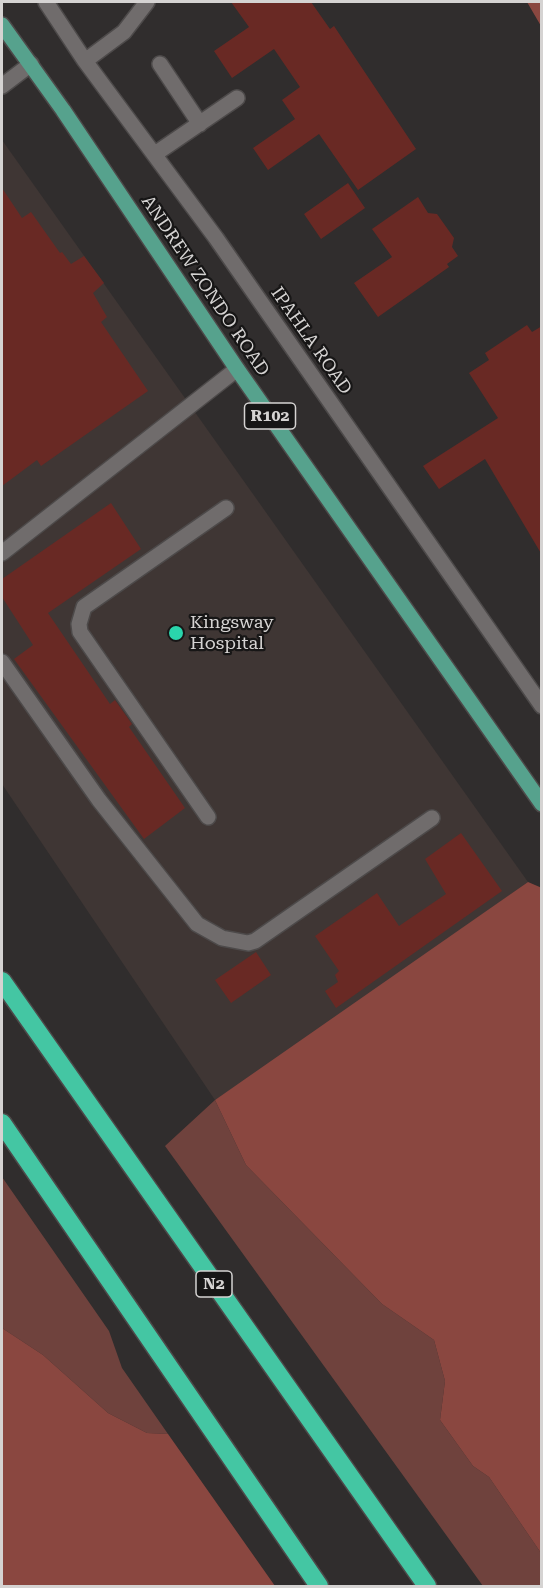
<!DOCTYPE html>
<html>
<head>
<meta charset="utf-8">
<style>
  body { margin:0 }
  #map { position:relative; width:543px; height:1588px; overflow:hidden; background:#302d2d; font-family:"Roboto Serif",serif }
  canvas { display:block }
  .frame { position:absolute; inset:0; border:3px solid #d5d3d2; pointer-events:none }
</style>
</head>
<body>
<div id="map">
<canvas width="543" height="1588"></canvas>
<div class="frame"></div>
</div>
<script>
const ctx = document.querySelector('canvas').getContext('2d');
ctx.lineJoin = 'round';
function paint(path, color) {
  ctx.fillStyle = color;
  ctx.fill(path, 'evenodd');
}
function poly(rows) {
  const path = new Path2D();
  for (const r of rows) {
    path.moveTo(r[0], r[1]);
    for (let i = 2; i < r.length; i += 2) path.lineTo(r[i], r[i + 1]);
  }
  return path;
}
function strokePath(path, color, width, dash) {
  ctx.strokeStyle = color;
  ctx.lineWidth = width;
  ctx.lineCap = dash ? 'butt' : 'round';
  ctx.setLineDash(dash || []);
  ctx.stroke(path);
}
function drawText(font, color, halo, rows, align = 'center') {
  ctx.font = font + ' "Roboto Serif",serif';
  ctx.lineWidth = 4.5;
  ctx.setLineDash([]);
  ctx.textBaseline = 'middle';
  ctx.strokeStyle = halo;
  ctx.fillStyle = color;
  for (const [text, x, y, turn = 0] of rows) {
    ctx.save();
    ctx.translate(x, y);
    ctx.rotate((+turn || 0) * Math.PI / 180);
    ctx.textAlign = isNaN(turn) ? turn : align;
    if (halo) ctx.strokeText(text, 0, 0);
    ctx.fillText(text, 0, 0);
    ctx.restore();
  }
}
paint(poly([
  [2,140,528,882,285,1055,215,1100,2,784]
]), '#3f3634');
paint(poly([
  [215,1100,246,1165,382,1304,434,1340,445,1381,440,1420,473,1466,489,1477,541,1553,541,1586,483,1586,165,1146],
  [2,1177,109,1331,122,1368,168,1434,147,1433,108,1413,43,1355,2,1328]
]), '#6f423d');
paint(poly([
  [527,2,541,2,541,26],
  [528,882,542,888,541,1553,489,1477,473,1466,440,1420,445,1381,434,1340,382,1304,246,1165,215,1100],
  [2,1328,43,1355,108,1413,147,1433,168,1434,275,1586,2,1586]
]), '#8a4740');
paint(poly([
  [231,2,311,2,330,29,334,26,416,149,358,190,319,134,268,170,253,148,295,119,282,100,300,87,274,49,232,78,214,51,249,27],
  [348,183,365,208,321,239,304,214],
  [2,188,22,218,31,212,60,253,62,252,71,264,84,256,104,283,93,293,107,317,101,322,148,391,41,466,37,460,2,486],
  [418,197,428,213,437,214,454,238,452,247,458,256,447,264,449,267,378,317,354,283,392,257,372,229],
  [527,325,532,332,542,326,542,555,485,459,439,489,423,466,498,418,469,373,489,360,485,353],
  [111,503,141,549,48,613,110,704,115,700,132,724,129,727,185,808,144,839,14,659,33,645,2,597,2,579],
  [461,833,502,891,336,1008,325,991,338,982,335,975,339,971,315,936,377,893,399,926,446,894,425,859],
  [256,952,271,975,231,1003,215,980]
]), '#692924');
const minor = poly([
  [46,2,85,61,216,238,542,706],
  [85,61,124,32,147,2],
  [160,64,200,124],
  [2,86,31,64],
  [155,154,237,98],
  [2,553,237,369],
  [2,662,99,800,197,924,222,938,248,943,255,941,432,818],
  [208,817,80,632,79,624,84,607,226,508]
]);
const major = poly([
  [2,25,63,110,237,369,542,804]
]);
const highway = poly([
  [2,981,427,1586],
  [2,1123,319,1586]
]);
strokePath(minor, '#4d4a4a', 18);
strokePath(major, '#4d4a4a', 18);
strokePath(highway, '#4d4a4a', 21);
strokePath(minor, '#706c6c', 15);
strokePath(major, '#56a28d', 15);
strokePath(highway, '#44c6a3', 18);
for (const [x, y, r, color] of [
  [176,633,8,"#2ad5ac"]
]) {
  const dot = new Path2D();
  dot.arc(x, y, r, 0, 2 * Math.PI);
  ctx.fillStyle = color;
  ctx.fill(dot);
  strokePath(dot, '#171616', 2);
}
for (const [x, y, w] of [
  [270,416,51],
  [214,1284,36]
]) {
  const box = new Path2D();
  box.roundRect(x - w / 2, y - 13, w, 26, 4.5);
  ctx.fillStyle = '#171616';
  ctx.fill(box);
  strokePath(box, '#d5d3d2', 1.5);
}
drawText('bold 16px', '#d5d3d2', null, [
  ["R102",270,416],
  ["N2",214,1284]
]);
drawText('18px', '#d5d3d2', '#171616', [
  ["ANDREW ZONDO ROAD",205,286,56],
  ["IPAHLA ROAD",311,341,55]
]);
drawText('18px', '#d5d3d2', '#171616', [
  ["Kingsway",190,623],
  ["Hospital",190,644]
], 'left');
</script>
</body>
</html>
